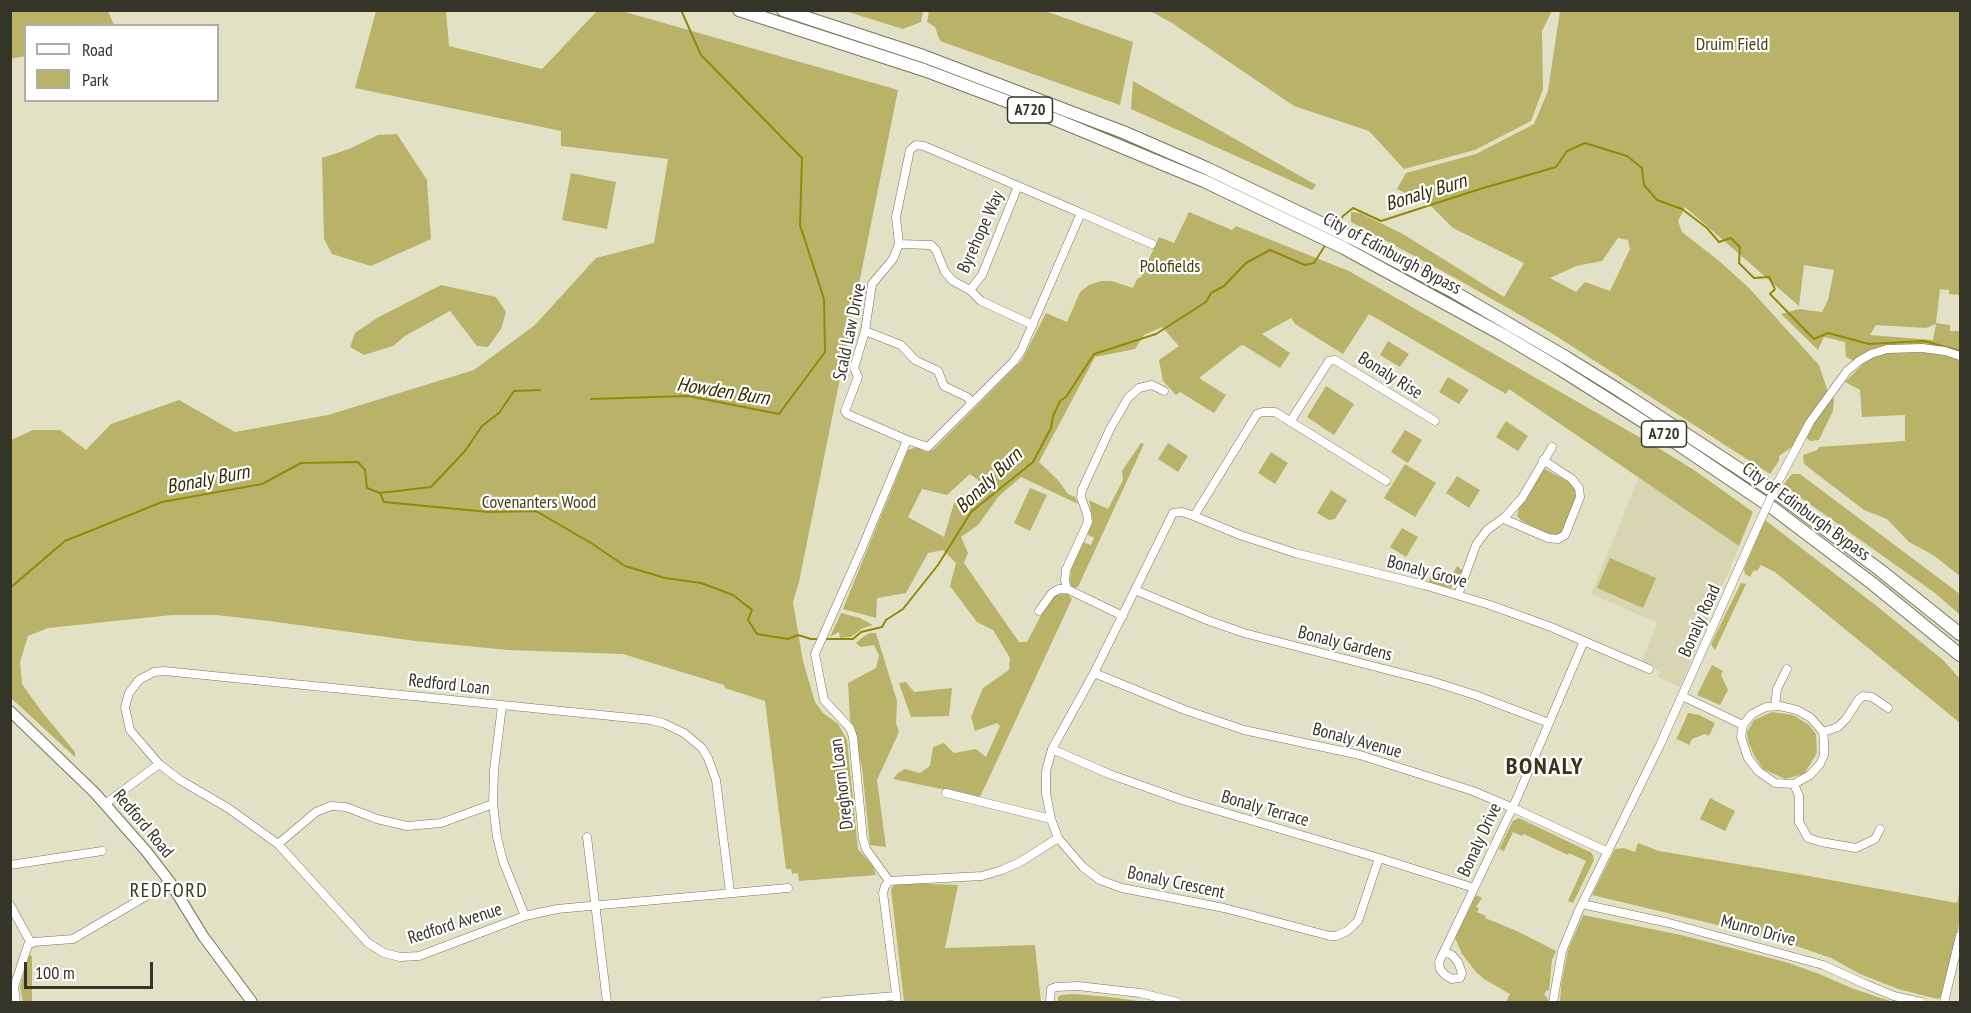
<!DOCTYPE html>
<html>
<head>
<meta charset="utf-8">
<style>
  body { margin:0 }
  #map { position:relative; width:1971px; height:1013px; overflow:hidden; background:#e3e1c5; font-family:"PT Sans Narrow",sans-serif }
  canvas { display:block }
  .frame { position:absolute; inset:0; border:12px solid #343429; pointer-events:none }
  .legend { position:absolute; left:24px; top:24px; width:195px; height:78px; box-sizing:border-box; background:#fff; border:2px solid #aeaea9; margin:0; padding:8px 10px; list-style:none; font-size:18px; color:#343429 }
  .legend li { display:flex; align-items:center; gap:12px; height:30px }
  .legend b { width:30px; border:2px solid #aeaea9 }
  .scale { position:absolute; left:24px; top:962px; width:129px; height:27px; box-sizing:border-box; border:3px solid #343429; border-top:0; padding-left:8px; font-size:18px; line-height:21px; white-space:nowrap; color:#343429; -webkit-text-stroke:4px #fff; paint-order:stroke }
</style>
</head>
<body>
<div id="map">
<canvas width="1971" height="1013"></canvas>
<div class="frame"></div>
<ul class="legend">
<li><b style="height:8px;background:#fff"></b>Road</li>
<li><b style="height:16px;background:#b9b369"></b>Park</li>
</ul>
<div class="scale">100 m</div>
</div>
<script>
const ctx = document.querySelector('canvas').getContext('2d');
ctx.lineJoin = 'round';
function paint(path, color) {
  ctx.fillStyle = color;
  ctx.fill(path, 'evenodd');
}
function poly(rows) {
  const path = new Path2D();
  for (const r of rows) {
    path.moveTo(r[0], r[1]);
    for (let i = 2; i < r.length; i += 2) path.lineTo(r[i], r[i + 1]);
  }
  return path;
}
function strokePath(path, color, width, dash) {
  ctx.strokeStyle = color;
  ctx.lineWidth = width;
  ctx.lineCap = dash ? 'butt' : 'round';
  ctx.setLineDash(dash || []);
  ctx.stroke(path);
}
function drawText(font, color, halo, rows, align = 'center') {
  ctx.font = font + ' "PT Sans Narrow",sans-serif';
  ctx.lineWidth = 4.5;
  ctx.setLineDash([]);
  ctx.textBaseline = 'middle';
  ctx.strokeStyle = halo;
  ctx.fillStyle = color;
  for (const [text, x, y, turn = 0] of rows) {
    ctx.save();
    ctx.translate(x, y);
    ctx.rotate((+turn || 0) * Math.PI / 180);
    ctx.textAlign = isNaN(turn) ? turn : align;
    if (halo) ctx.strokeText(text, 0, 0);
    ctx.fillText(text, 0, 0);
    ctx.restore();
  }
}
paint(poly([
  [1639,477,1739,546,1680,687,1658,677,1660,672,1642,660,1658,623,1591,594]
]), '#d8d5b2');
paint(poly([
  [11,10,108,11,114,25,26,26,25,56,11,59],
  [376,11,446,11,449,46,542,69,597,11,622,11,898,90,799,582,793,602,803,661,815,702,823,713,838,724,847,740,858,849,873,866,876,875,799,881,798,873,792,874,791,869,786,869,765,701,725,688,724,685,623,654,508,650,416,641,269,621,216,615,172,615,48,628,28,636,20,662,22,684,42,712,75,752,75,757,11,698,11,440,33,430,60,430,86,450,111,424,179,400,235,432,328,415,474,370,535,325,596,258,654,243,668,159,561,146,561,131,355,88],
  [845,11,923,11,921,22,903,29],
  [929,11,1045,11,1133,42,1120,105,940,41,935,27,927,22],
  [1150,11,1552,11,1542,31,1543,89,1531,121,1475,150,1404,169,1369,131,1294,106,1172,23],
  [1560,11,1960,11,1960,295,1949,294,1949,290,1940,289,1936,323,1950,325,1950,331,1960,331,1960,576,1933,555,1909,542,1887,519,1864,510,1804,464,1803,455,1817,450,1819,447,1905,441,1905,415,1862,417,1860,390,1845,382,1862,365,1846,357,1845,342,1824,337,1818,350,1781,314,1799,309,1822,312,1828,300,1834,270,1804,265,1799,306,1685,207,1678,221,1682,232,1718,260,1748,287,1819,365,1828,392,1793,446,1779,456,1779,461,1770,474,1553,334,1457,279,1351,222,1351,212,1360,213,1403,234,1504,297,1524,263,1453,228,1432,207,1397,189,1406,173,1476,154,1534,124,1548,91],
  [1618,238,1628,240,1630,249,1610,291,1585,282,1576,292,1550,278,1576,266,1602,261],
  [1936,324,1933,340,1870,335,1876,325,1926,328],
  [1133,81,1316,185,1312,190,1131,109],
  [397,134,427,180,431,239,371,266,332,254,324,239,322,158,349,149,378,135],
  [571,173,616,182,607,229,562,220],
  [1189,212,1232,230,1236,226,1349,271,1660,449,1694,470,1753,512,1739,546,1509,389,1506,394,1369,314,1343,354,1295,324,1291,318,1262,334,1290,353,1280,368,1243,345,1240,346,1199,378,1226,395,1214,413,1180,392,1176,395,1163,381,1159,360,1179,346,1162,327,1144,335,1135,349,1095,357,1039,462,1058,480,1068,494,1075,497,1078,504,1021,477,999,496,978,525,961,537,968,553,964,563,1019,642,1027,642,1045,608,1055,595,1068,594,1072,599,980,797,893,779,898,773,905,769,920,773,930,766,933,747,944,743,954,753,976,749,986,757,1000,726,997,723,975,731,971,717,983,688,1009,670,1010,658,993,630,977,622,950,586,956,563,943,550,928,553,906,593,877,598,876,618,843,609,908,450,916,447,926,452,933,450,1022,360,1046,313,1067,322,1080,292,1089,285,1101,281,1112,281,1133,288,1137,279,1141,277,1159,237,1174,243],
  [970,474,987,487,975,497,954,503,944,537,908,517,922,489,947,495],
  [441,285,496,297,506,312,501,329,488,347,477,346,450,311,405,336,393,346,364,355,350,347,355,333,377,318],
  [1388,341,1409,354,1400,367,1380,355],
  [1448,377,1469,390,1459,404,1439,392],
  [1326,386,1354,404,1334,435,1307,417],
  [1831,397,1834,399,1833,411,1819,440,1810,441,1807,438,1809,430],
  [1506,421,1528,436,1518,451,1496,437],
  [1405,430,1422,440,1408,463,1391,452],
  [1141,443,1144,444,1078,587,1073,588,1070,583,1071,569,1083,542,1091,545,1094,538,1087,534,1093,521,1089,500,1108,509,1123,480,1122,471],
  [1168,443,1188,456,1178,472,1158,459],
  [1271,452,1288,463,1275,484,1258,473],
  [1405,464,1436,483,1415,517,1384,498],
  [1543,468,1569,482,1574,486,1578,493,1565,530,1558,536,1548,534,1522,521,1517,516,1520,504],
  [1792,474,1800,474,1960,594,1960,615,1935,593,1783,485],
  [1457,476,1480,490,1469,508,1446,493],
  [1030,488,1047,495,1030,531,1014,523],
  [1331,490,1347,500,1335,519,1329,520,1317,513],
  [1765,520,1878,607,1943,660,1960,679,1960,723,1775,572,1761,565,1757,571,1754,570,1750,577,1745,574,1744,569],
  [1402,528,1418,537,1406,557,1390,547],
  [1610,558,1656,578,1643,608,1597,588],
  [1457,566,1463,571,1460,579,1458,578,1451,588,1429,583,1429,580,1437,567,1452,575],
  [1741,583,1746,584,1715,650,1711,644],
  [841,613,860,618,873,625,863,628,851,637,840,638,839,632,830,637],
  [870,633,876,633,897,701,896,723,899,732,877,780,886,847,870,845,862,768,850,720,848,683,876,668,879,655,874,645,861,647,856,643,863,637],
  [1712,665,1723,671,1721,675,1728,690,1720,705,1697,695],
  [906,682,914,692,952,688,949,716,911,717,899,683],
  [1772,712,1793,715,1809,725,1816,734,1817,753,1804,774,1785,779,1763,769,1754,755,1748,741,1747,732,1754,720],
  [1688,713,1699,715,1715,723,1709,736,1705,734,1692,739,1689,745,1677,739,1672,749],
  [1710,798,1735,811,1725,831,1700,819],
  [1519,818,1592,853,1594,860,1573,903,1568,901,1586,861,1569,853,1568,855,1524,834,1522,836,1513,832,1504,851,1499,849,1513,821],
  [1638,843,1659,851,1803,875,1957,903,1960,889,1960,921,1941,997,1937,999,1898,989,1860,974,1831,958,1776,939,1592,895,1615,849,1624,848,1635,852],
  [905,883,958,885,945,948,1035,945,1041,1002,904,1002,891,889,895,884],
  [1476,895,1482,898,1476,907,1479,908,1477,912,1486,916,1485,918,1517,931,1556,951,1552,960,1549,991,1547,990,1544,994,1548,999,1548,1002,1506,1002,1510,994,1484,979,1476,972,1462,954,1455,938],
  [1583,915,1681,935,1789,963,1819,974,1854,989,1893,1002,1560,1002,1561,986,1568,950],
  [29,955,32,956,32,1002,23,1002,20,987],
  [1074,994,1110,997,1145,1002,1058,1002,1058,997,1061,995]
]), '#b9b369');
strokePath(poly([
  [1337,226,1343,216,1353,208,1381,221,1480,189,1556,167,1567,151,1585,143,1627,156,1642,168,1644,185,1657,200,1682,209,1707,228,1719,242,1731,238,1740,247,1739,263,1754,278,1769,277,1775,289,1770,294,1814,339,1828,333,1869,344,1924,341,1960,351],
  [591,399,688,396,779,414,825,352,824,299,800,225,802,158,701,55,681,10],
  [380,493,431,487,465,451,482,426,499,413,514,391,540,390],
  [10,588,65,541,162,502,262,484,301,463,358,462,365,470,367,488,380,493,384,502,488,512,536,511,591,543,625,566,665,578,701,583,733,595,752,610,748,620,757,634,788,639,798,635,811,639,853,639,861,632,882,627,886,620,903,609,938,565,971,512,1033,462,1051,428,1053,416,1060,401,1066,397,1094,354,1156,334,1206,302,1211,293,1224,286,1246,263,1270,250,1305,265,1314,263,1326,244]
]), '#948907', 2);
const minor = poly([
  [1081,213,924,146,916,145,910,150,896,217,899,244,893,259,872,284,865,331,854,368,858,377,845,411,847,414,907,440,928,447,1014,361,1021,351,1081,213,1152,244],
  [899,244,931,245,936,250,945,272,953,281,970,290,981,301,1033,325],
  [970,290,982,275,1018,186],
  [865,331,901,345,915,360,938,371,944,386,967,397,972,403],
  [1290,422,1329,361,1335,360,1435,421],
  [1777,484,1810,422,1847,371,1859,361,1871,354,1887,349,1922,348,1945,351,1960,356],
  [1194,516,1257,414,1263,412,1275,412,1386,481],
  [1504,519,1548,538,1558,539,1565,535,1580,497,1579,488,1572,479,1543,460],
  [1135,590,1207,620,1244,633,1431,681,1475,695,1549,723],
  [1458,595,1476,545,1487,530,1505,517,1522,498,1552,447],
  [1039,611,1052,593,1059,589,1067,589],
  [1123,616,1067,589,1065,580,1066,570,1088,522,1087,514,1081,497,1082,490,1110,429,1128,398,1139,388,1152,385,1164,391],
  [1094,673,1185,710,1244,730,1360,755,1473,791,1513,808,1608,852],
  [1682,696,1743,725],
  [502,706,494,770,493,804,497,837,503,861,525,916],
  [1775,706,1777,689,1787,669],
  [1780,706,1797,710,1811,718,1823,732,1824,740,1824,755,1820,764,1810,775,1794,784,1775,783,1758,771,1748,758,1741,737,1743,725,1752,714,1766,707,1780,706],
  [1823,732,1838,727,1846,719,1859,699,1863,696,1872,697,1888,708],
  [1052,749,1109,774,1182,800,1379,858,1474,888],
  [159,764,130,730,125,707,129,693,139,680,154,672,164,671,651,720,663,723,684,733,702,748,708,758,716,780,730,892],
  [1794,784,1799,796,1799,822,1808,838,1821,842,1856,848,1875,839,1880,829],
  [946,793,1051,819],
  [105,804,159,764,180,780,228,808,278,844,368,943,384,953,400,957,419,956,525,916,557,909,788,888],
  [587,837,607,1002],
  [278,844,316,812,331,806,346,807,377,819,407,826,441,823,493,804],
  [1379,858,1358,921,1347,931,1336,936,1330,936,1224,908,1122,888,1100,880,1083,867,1058,838,1051,819,1046,793,1046,771,1052,749,1094,673,1173,513,1182,512,1194,516,1240,535,1295,553,1424,585,1490,605,1551,627,1649,669],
  [10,865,102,851],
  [889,881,866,849,863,839,853,737,850,728,824,700,815,654,862,548,907,440],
  [889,881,982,876,1002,870,1020,862,1058,838],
  [889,881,885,886,883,893,897,1002],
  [1582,904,1669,923,1823,965,1865,984,1894,996,1921,1002],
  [10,905,31,943],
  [1444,952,1452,955,1458,962,1462,973,1460,978,1452,979,1445,975,1440,969,1439,962,1517,798,1584,641],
  [16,1002,14,987,28,945,34,942,73,939,170,882],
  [823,1002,896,996],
  [1050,1002,1051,989,1056,987,1078,986,1140,993,1177,1002],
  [1553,1002,1562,951,1579,910,1660,745,1751,541],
  [1944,1002,1960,936]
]);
const secondary = poly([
  [10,711,95,793,146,851,170,882,203,936,252,1002]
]);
const trunk = poly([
  [739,10,924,70,1059,121,1204,181,1344,248,1503,335,1560,369,1666,436,1774,509,1873,584,1960,655],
  [783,10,923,56,1123,132,1206,168,1352,238,1454,292,1567,358,1617,389,1782,497,1880,570,1960,634]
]);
strokePath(minor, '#77765c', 9);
strokePath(secondary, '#77765c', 12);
strokePath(trunk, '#77765c', 14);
strokePath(minor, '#fff', 8);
strokePath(secondary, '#fff', 10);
strokePath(trunk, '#fff', 12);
const minorBridge = poly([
  [1751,541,1777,484]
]);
strokePath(minorBridge, '#77765c', 9, []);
strokePath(minorBridge, '#fff', 8);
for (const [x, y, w] of [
  [1030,110,45],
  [1664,434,45]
]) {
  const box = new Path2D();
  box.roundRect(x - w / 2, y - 13, w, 26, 4.5);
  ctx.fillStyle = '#fff';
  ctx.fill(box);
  strokePath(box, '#343429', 1.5);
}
drawText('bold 16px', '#343429', null, [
  ["A720",1030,110],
  ["A720",1664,434]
]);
drawText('18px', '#444012', '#fff', [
  ["Druim Field",1732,45],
  ["Polofields",1170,267],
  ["Covenanters Wood",539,503]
]);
drawText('18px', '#343429', '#fff', [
  ["Byrehope Way",981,232,-66],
  ["City of Edinburgh Bypass",1392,254,28],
  ["Scald Law Drive",850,332,-78],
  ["Bonaly Rise",1390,376,32],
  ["City of Edinburgh Bypass",1806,512,36],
  ["Bonaly Grove",1427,572,15],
  ["Bonaly Road",1700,621,-66],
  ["Bonaly Gardens",1345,644,14],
  ["Redford Loan",449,685,6],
  ["Bonaly Avenue",1357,741,15],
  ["Dreghorn Loan",842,784,-97],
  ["Bonaly Terrace",1265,809,16],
  ["Redford Road",143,824,50],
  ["Bonaly Drive",1480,840,-65],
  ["Bonaly Crescent",1176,883,12],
  ["Redford Avenue",455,924,-18],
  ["Munro Drive",1758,931,15]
]);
drawText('italic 20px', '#312d00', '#fff', [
  ["Bonaly Burn",1426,193,-17],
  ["Howden Burn",723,392,9],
  ["Bonaly Burn",208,480,-11],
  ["Bonaly Burn",989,481,-44]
]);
ctx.letterSpacing = '1.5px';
drawText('20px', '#37351e', '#fff', [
  ["REDFORD",169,891]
]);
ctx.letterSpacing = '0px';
ctx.letterSpacing = '1.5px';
drawText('bold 24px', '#37351e', '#fff', [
  ["BONALY",1545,767]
]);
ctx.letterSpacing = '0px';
</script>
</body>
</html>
